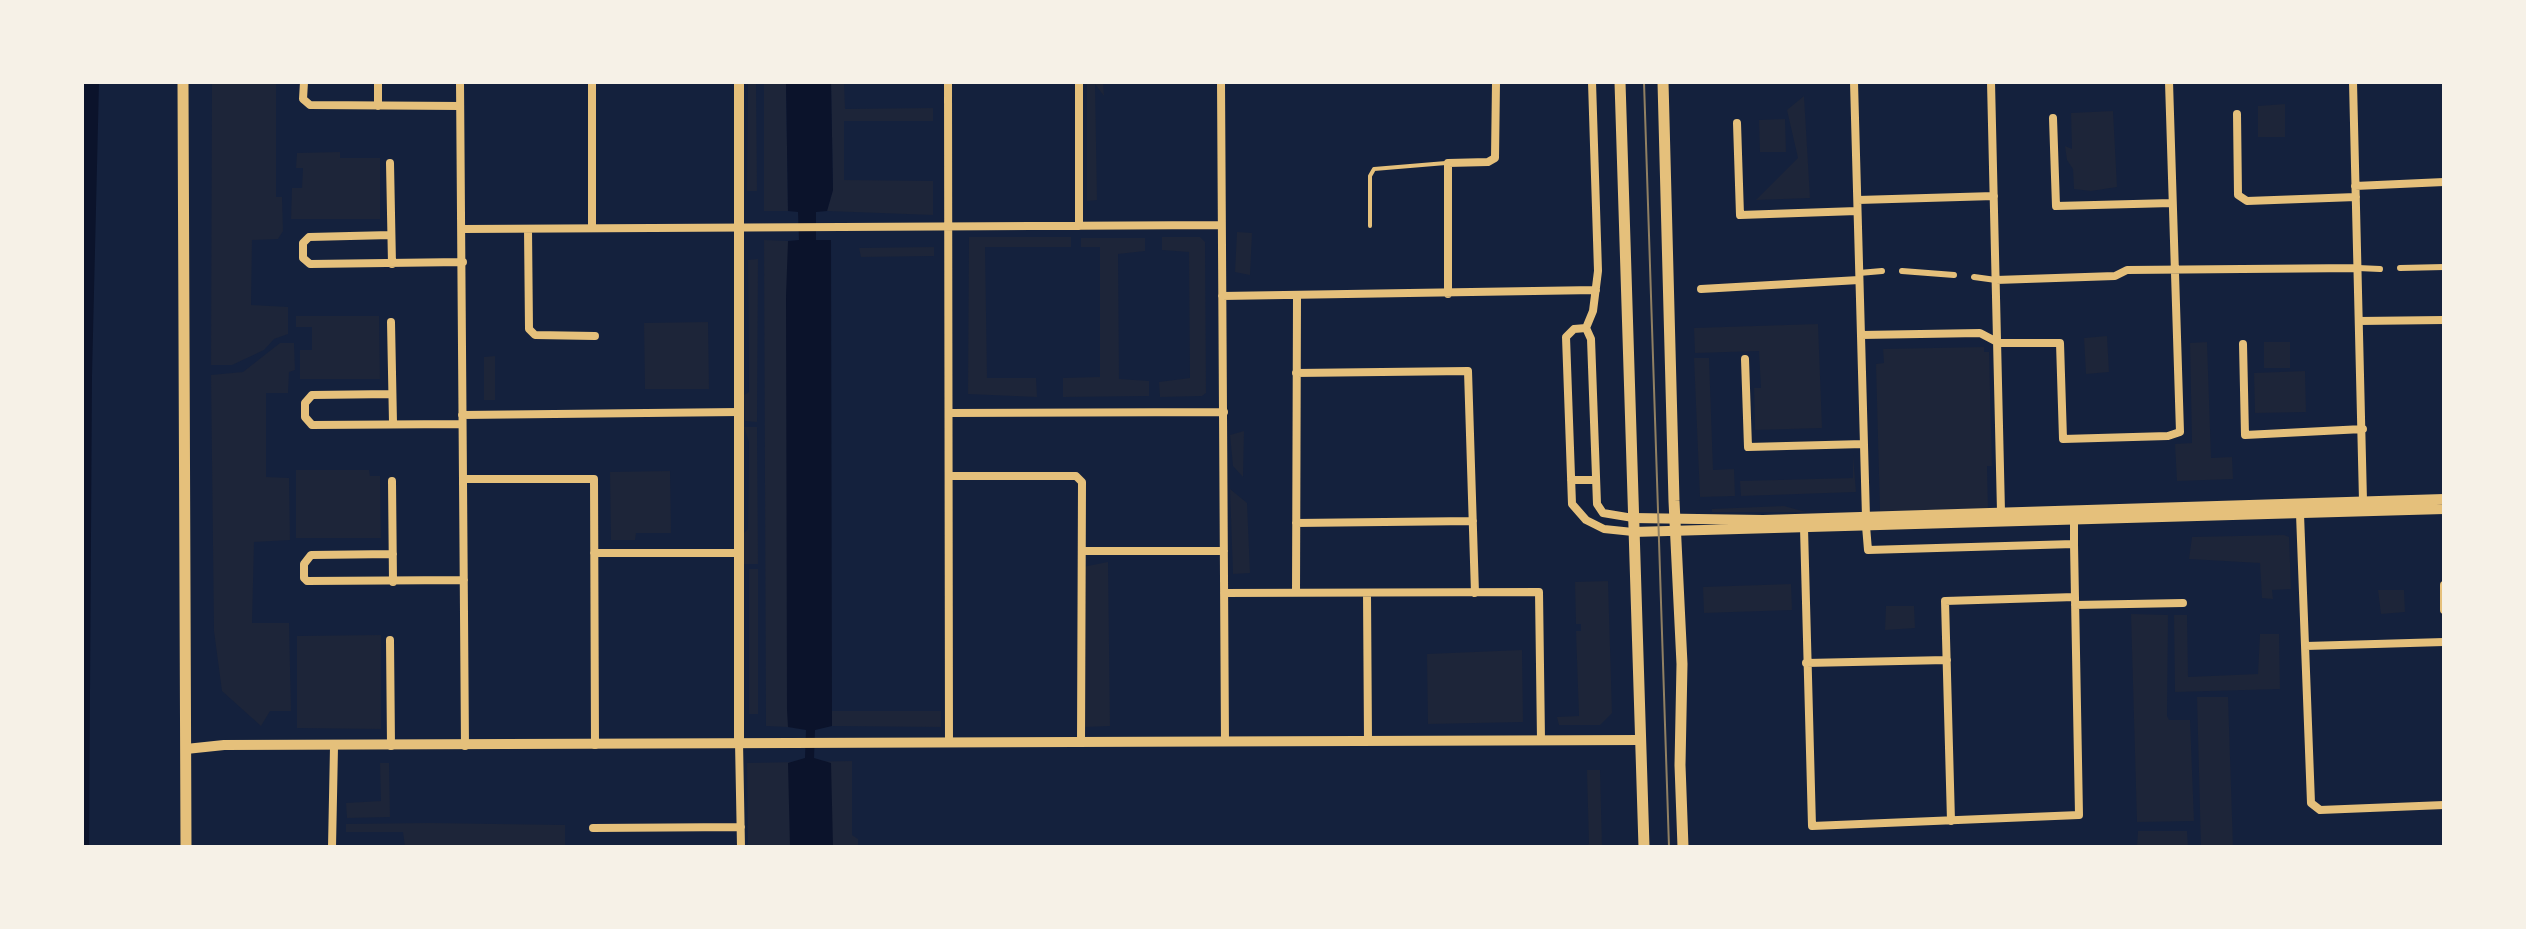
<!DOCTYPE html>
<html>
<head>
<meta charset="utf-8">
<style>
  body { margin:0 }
  #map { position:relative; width:2526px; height:929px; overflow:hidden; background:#14213d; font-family:"Roboto Condensed",sans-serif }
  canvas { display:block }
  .frame { position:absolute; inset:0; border:84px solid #f6f1e7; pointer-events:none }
</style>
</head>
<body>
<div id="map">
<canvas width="2526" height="929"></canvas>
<div class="frame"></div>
</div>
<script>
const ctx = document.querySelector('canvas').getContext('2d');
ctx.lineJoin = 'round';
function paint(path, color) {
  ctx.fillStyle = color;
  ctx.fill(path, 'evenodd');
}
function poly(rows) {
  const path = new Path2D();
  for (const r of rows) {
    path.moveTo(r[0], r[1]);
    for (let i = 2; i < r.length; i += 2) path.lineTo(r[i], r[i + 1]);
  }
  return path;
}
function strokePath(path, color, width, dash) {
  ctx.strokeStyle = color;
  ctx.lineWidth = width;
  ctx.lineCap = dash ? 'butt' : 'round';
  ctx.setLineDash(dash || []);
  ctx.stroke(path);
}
paint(poly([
  [212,82,276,82,276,197,282,197,283,231,278,239,252,240,251,305,288,307,288,334,274,339,264,350,232,365,211,365],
  [748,82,756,82,757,191,747,191],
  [764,82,786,82,788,211,764,211],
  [831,82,844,82,845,109,933,108,933,121,844,121,844,180,933,181,933,215,827,211,833,190],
  [1087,82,1103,82,1104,96,1095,84,1097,200,1087,201],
  [1804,96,1810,198,1756,200,1798,158,1787,110],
  [2285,104,2285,137,2258,137,2258,106],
  [2113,111,2117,187,2091,191,2074,189,2073,169,2067,160,2065,146,2072,149,2071,113],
  [1785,119,1786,152,1760,152,1759,120],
  [340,152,340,158,380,158,380,219,291,219,292,188,302,188,303,168,296,168,297,153],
  [1237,232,1252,233,1250,275,1235,272],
  [969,237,1071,237,1071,247,985,247,987,378,1036,378,1037,397,968,394],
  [1162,237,1200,237,1205,242,1206,393,1202,396,1160,397,1159,382,1190,378,1189,252,1162,250],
  [1081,238,1145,238,1145,251,1118,254,1119,379,1149,381,1149,396,1063,397,1063,378,1100,377,1100,247,1081,247],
  [764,240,788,241,788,727,766,726],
  [934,247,934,256,861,257,859,248],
  [758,259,757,422,745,421,744,395,749,392,748,260],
  [296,316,379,316,380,379,300,379,300,350,312,350,312,327,296,327],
  [708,322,709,389,645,389,644,323],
  [1818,324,1822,428,1755,430,1754,388,1761,388,1759,351,1695,353,1694,328],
  [2107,336,2109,372,2086,374,2084,338],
  [2207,342,2211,458,2232,457,2233,479,2177,481,2175,444,2192,443,2190,343],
  [2264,342,2290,342,2290,368,2264,368],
  [280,343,294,343,295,370,289,372,288,393,266,393,266,477,289,478,290,540,254,542,252,623,289,623,291,711,270,711,261,726,222,691,214,631,211,375,243,372],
  [1984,347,1984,352,1989,352,1992,466,1987,466,1988,509,1880,511,1876,364,1884,363,1883,349],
  [495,356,495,400,484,400,484,357],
  [1694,358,1709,358,1713,470,1734,469,1735,496,1700,497],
  [2305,371,2306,412,2255,413,2254,373],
  [744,427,757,427,758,564,744,564,744,533,748,529,749,442],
  [1244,431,1243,477,1233,466,1230,435],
  [1853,455,1856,492,1741,496,1740,481,1853,478],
  [296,470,369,470,370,476,380,476,381,538,296,538],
  [670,471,671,533,636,533,635,540,611,540,610,472],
  [1230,489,1247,503,1250,573,1233,574],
  [1784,506,1806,512,1712,512,1712,509],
  [2284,535,2289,537,2291,589,2272,590,2273,599,2262,598,2260,563,2189,559,2192,537],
  [1108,562,1110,726,1085,727,1083,567],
  [749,569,758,569,758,714,749,714],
  [1608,581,1612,713,1600,725,1559,725,1557,717,1579,716,1576,631,1581,631,1581,624,1576,624,1575,582],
  [1791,584,1792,610,1704,613,1703,587],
  [2378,590,2404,590,2405,612,2381,614],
  [1886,606,1914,606,1915,628,1885,630],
  [2131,614,2168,615,2167,716,2169,720,2190,720,2194,821,2137,822],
  [2174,615,2187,615,2188,677,2258,674,2260,634,2279,634,2280,689,2175,692],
  [381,635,381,729,297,728,297,636],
  [1522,650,1523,722,1428,724,1427,654],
  [2197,697,2228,697,2233,847,2201,847],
  [832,711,941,711,941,727,832,726],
  [852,761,852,835,858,839,858,847,748,847,747,763],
  [380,763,389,763,390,817,347,818,346,803,381,801],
  [1587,770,1600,770,1602,847,1585,847,1589,844],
  [429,823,565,825,565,847,405,847,403,832,346,832,346,824],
  [2138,831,2187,831,2188,847,2137,847]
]), '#1d2539');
paint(poly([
  [82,82,99,82,92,375,89,847,82,847],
  [786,82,831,82,833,190,827,211,816,212,816,240,831,240,832,726,815,730,814,758,831,763,833,847,790,847,788,763,805,758,806,730,788,727,787,710,786,296,788,241,799,240,798,212,788,211]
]), '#0b132b');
strokePath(poly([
  [1370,226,1370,176,1374,169,1446,163]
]), '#e5c07b', 4);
strokePath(poly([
  [2358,268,2380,269],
  [2400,268,2444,267],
  [1902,271,1954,275],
  [1859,273,1882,271],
  [1974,277,1996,280]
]), '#e5c07b', 6);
strokePath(poly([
  [304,82,303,99,310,105,460,106],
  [378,82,378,106],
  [460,82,465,746],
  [948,82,949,743],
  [1079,82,1079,226],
  [1221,82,1225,741],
  [1592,82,1598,271,1593,311,1586,328,1591,339,1597,504,1603,513,1633,518],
  [1854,82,1866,517],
  [1991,82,2001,512],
  [2353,82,2363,501],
  [2237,114,2238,195,2247,201,2356,197],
  [2053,118,2056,206,2172,203],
  [1737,123,1740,215,1857,211],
  [390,163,392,264],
  [2355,186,2444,182],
  [1858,200,1994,196],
  [592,227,592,82],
  [463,229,1220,225],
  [528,229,529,329,535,335,595,336],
  [391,235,309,237,303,243,303,258,310,264,463,262],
  [1996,280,2115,276,2127,270,2358,268],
  [1701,289,1859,280],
  [1448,294,1448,163,1488,162,1495,158,1496,82],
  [1222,296,1596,290],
  [2359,321,2444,320],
  [391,322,393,423],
  [1586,328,1574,329,1566,337,1572,504,1586,520,1604,529,1633,532],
  [1861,335,1980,333,1999,343,2060,343,2063,439,2168,436,2180,432,2169,82],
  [2243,344,2245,435,2363,429],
  [1745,359,1748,447,1864,444],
  [1296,373,1468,371,1475,593],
  [392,394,312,395,305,403,305,417,312,425,462,424],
  [950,413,1224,412],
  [462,415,739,412],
  [950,476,1076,476,1082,482,1081,742],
  [463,479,594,479,595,745],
  [1571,480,1596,480],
  [392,481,393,582],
  [2300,514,2311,803,2320,810,2444,805],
  [1296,523,1473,521],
  [1866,526,1868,550,2074,544,2074,521],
  [1804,528,1812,826,2079,815,2074,544],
  [1082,551,1224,551],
  [594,553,740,553],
  [393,554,311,555,304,564,304,578,307,581,464,580],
  [2444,585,2444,610],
  [1224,593,1539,592,1541,740],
  [1296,593,1297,296],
  [1367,593,1368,741],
  [2075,605,2183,603],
  [390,640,391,746],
  [2306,646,2444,642],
  [1806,663,1947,660],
  [739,742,741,847],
  [1951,821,1945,601,2075,597],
  [593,828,741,827],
  [332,847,334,747]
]), '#e5c07b', 8);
strokePath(poly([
  [739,82,739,742],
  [1633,518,1763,520,2444,499],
  [1633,532,2444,509],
  [186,749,224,745,1641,740]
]), '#e5c07b', 10);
strokePath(poly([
  [183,82,186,847],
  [1620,82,1644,847],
  [1663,82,1674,501,1682,664,1680,765,1683,847]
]), '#e5c07b', 11);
strokePath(poly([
  [1644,82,1669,847]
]), '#918062', 2);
</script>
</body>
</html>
